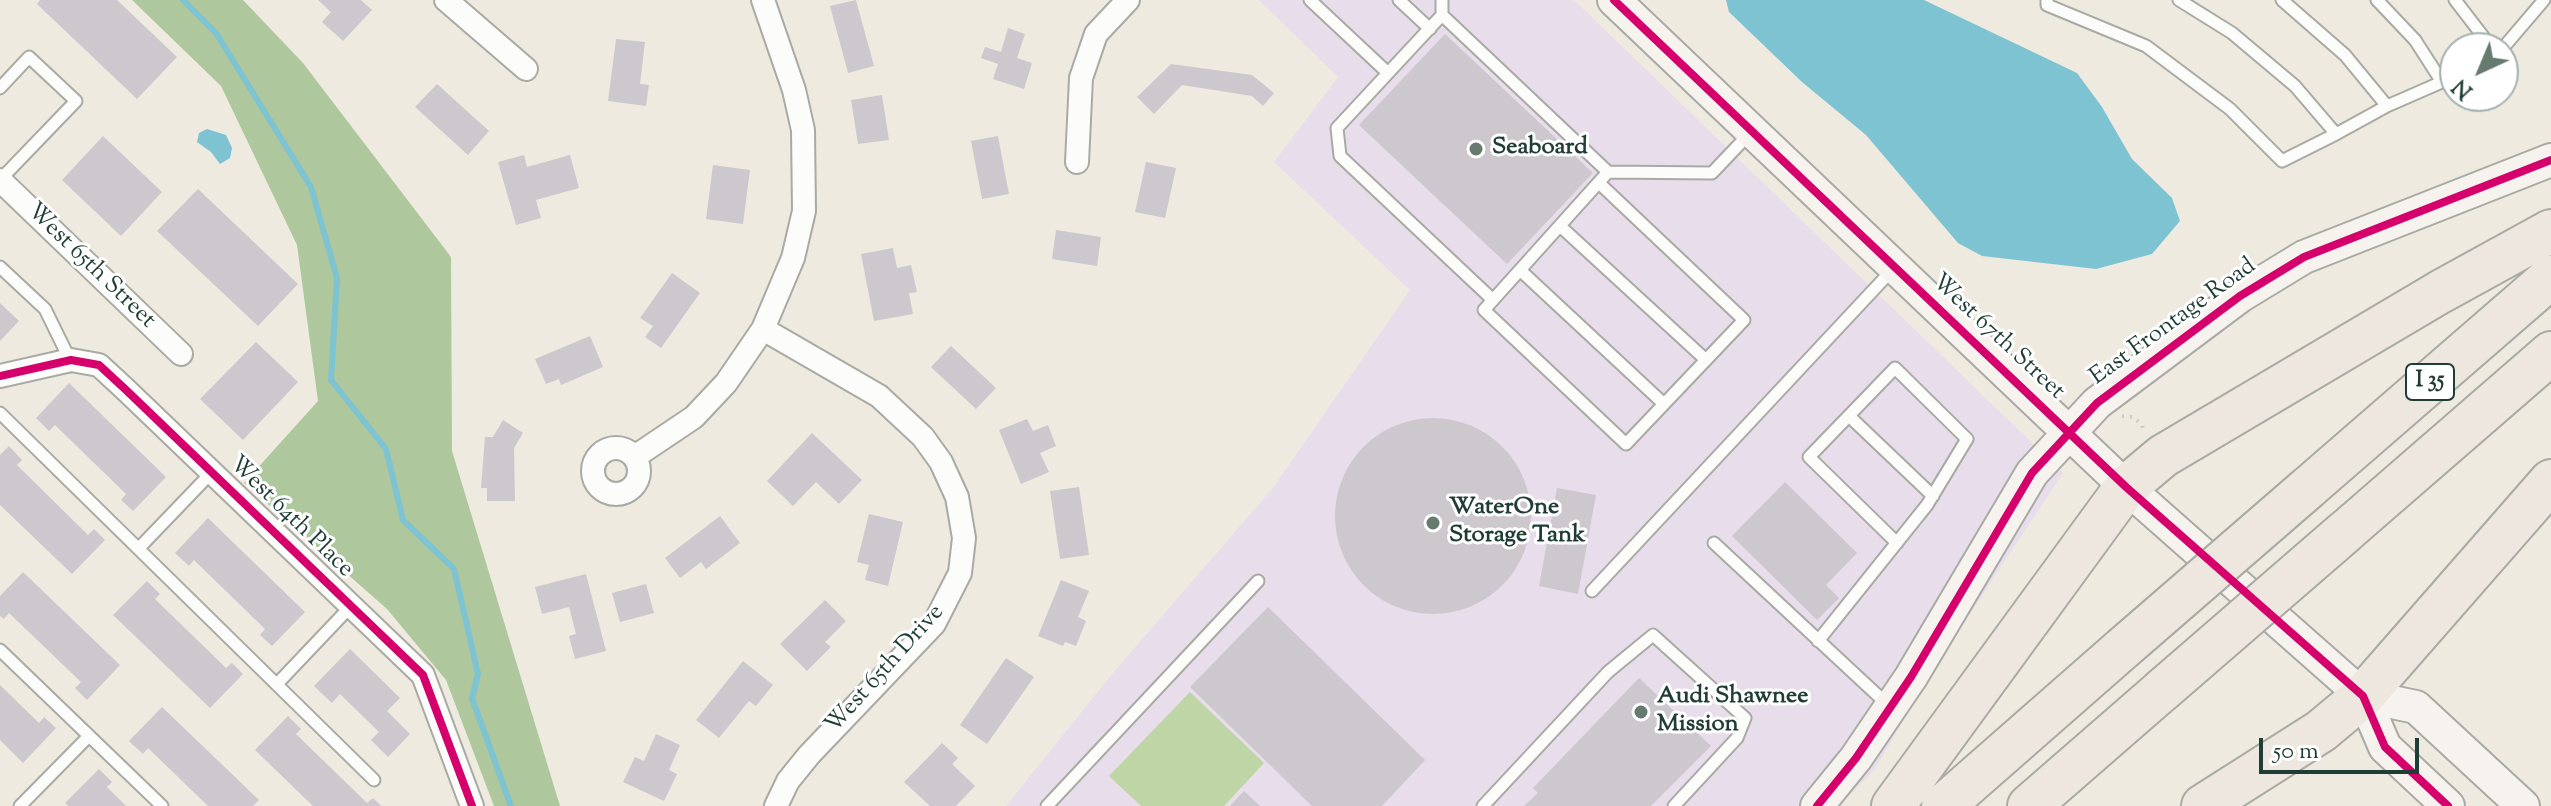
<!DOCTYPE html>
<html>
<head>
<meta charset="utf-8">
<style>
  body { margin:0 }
  #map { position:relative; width:2551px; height:806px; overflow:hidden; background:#eeeae0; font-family:"Sorts Mill Goudy",serif }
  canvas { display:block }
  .north { position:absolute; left:2439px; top:32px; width:80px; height:80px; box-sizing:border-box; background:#fff; border:2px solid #a5b1ae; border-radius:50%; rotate:224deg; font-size:22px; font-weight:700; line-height:32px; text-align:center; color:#1f3d34 }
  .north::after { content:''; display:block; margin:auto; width:28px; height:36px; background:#677a70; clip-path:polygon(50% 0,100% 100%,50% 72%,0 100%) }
  .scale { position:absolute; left:2259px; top:738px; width:160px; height:36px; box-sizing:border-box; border:4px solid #1f3d34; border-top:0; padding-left:10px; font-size:24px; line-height:28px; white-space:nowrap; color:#1f3d34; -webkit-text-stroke:6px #fff; paint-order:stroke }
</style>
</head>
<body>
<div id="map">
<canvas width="2551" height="806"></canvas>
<div class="north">N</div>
<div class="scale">50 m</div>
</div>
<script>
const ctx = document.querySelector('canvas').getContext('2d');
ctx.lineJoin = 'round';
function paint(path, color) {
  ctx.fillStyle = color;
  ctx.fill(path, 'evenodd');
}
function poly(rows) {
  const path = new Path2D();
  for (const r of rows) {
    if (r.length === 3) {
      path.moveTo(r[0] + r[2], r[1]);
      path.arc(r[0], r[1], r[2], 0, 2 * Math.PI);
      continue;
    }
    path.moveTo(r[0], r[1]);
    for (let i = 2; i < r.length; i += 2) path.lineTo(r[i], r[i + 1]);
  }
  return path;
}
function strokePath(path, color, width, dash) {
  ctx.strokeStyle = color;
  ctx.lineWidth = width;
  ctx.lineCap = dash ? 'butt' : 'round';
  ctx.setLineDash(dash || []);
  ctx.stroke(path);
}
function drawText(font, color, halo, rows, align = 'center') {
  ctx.font = font + ' "Sorts Mill Goudy",serif';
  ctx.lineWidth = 6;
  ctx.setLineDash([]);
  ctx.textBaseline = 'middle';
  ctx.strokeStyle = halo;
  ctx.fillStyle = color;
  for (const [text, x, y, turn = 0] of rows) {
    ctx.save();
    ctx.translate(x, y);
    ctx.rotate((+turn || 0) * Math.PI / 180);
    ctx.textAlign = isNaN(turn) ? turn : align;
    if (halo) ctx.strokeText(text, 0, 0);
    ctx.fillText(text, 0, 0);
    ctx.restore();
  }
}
paint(poly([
  [1259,0,1574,0,2063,473,1927,679,1875,769,1839,806,1006,806,1112,674,1273,488,1410,290,1274,162,1338,77]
]), '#e8ddea');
paint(poly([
  [1190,692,1264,763,1224,806,1141,806,1109,776]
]), '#bed6a5');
paint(poly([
  [132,0,243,0,303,63,451,257,452,451,560,806,494,806,446,680,387,609,244,483,318,401,297,245,221,86]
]), '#aec79d');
paint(poly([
  [1726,0,1924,0,2077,73,2102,107,2132,159,2172,198,2180,221,2152,254,2096,269,1982,256,1958,243,1866,135,1802,82,1729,12],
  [207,129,226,135,232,148,230,158,220,164,211,152,197,142,199,133]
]), '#7dc3d2');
strokePath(poly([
  [183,0,216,33,311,187,337,278,331,380,386,449,403,520,454,569,478,674,472,698,511,806]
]), '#7dc3d2', 6);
paint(poly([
  [40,0,117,0,177,57,137,99,37,4],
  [318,0,361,0,372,10,343,41,322,22,331,12],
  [856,0,874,66,848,73,830,6],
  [1008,28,1025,34,1017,58,1032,63,1024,89,993,79,998,64,981,58,985,47,1001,52],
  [1445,34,1593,173,1507,264,1359,125],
  [616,39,645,42,640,84,649,85,646,106,608,101],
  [1171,64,1252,75,1274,93,1263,106,1252,96,1182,85,1154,114,1137,97],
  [437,84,489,131,468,155,415,107],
  [882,95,889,140,858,144,851,100],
  [103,136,162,192,121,236,62,180],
  [998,136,1009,194,982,199,971,141],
  [524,155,527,167,570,155,579,188,536,200,541,218,516,225,498,162],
  [1146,162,1176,168,1165,218,1135,212],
  [713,165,750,170,743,224,706,219],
  [198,189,298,284,258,326,157,231],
  [1056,230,1101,237,1097,266,1052,259],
  [893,248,897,268,911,265,917,292,909,293,913,314,874,321,861,254],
  [672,273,700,293,661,348,645,337,653,326,640,318],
  [0,303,19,321,0,341],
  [590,336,603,367,561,385,559,379,546,384,535,359],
  [256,342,298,382,243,440,200,399],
  [951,346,996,388,976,409,931,367],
  [69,383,166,477,133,511,121,500,126,494,55,425,49,431,36,418],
  [1433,516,98],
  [1027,419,1033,431,1048,425,1056,446,1040,453,1049,472,1021,484,999,430],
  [503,420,523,433,514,448,515,501,487,501,487,488,481,488,485,437,493,437],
  [812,433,862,480,839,504,816,482,793,506,767,481],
  [9,446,22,460,17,465,88,535,94,529,105,540,72,574,0,505,0,455],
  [1785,482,1857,553,1826,585,1839,598,1817,620,1732,536],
  [1079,487,1089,555,1060,559,1050,491],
  [1557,488,1596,495,1578,594,1539,586],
  [869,514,903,522,888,586,865,580,869,565,857,562],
  [720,516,740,543,706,569,701,562,680,578,665,558],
  [208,518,305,612,272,646,260,635,265,629,194,560,189,566,175,553],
  [23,572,120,665,87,700,75,688,81,682,9,613,4,619,0,616,0,596],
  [586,574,606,651,575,659,569,636,576,634,569,607,542,614,535,587],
  [1061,580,1089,591,1078,617,1086,621,1076,646,1065,642,1063,646,1038,636],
  [147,581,160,594,155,599,226,668,232,663,243,674,210,708,113,615],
  [646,584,654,613,620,622,612,593],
  [825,600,846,621,825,642,831,647,807,671,780,644],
  [1268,607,1425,760,1382,806,1312,806,1190,687],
  [350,649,400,698,387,711,410,734,388,757,371,740,379,732,340,694,332,703,314,686],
  [1006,658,1034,677,987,744,960,725],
  [743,661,773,685,756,706,749,701,719,738,696,720],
  [1639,678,1711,746,1651,806,1524,806,1538,793,1533,788],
  [0,685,39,723,44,717,56,728,23,763,0,740],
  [162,707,259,800,253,806,208,806,148,748,143,754,129,741],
  [288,716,301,729,296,734,367,803,373,798,381,806,313,806,255,750],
  [656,734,680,745,669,770,677,774,664,801,623,782,635,757,644,761],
  [942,743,958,758,952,764,975,786,956,806,930,806,904,782],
  [99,769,112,782,107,787,126,806,68,806,65,803],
  [1244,791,1260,806,1230,806]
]), '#ccc8cd');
const lane = poly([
  [1310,0,1388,73],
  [1399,0,1430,29],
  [1442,0,1442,15,1608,172,1712,173,1751,132],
  [2047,0,2047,5,2146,46,2230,109,2282,161,2336,134],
  [2179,0,2232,33,2295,86,2336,134,2387,106],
  [2282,0,2345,55,2387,106,2442,82],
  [2377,0,2415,40,2442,82,2455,75],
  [2455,0,2492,48],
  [1442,15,1337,128,1340,156,1493,300],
  [2503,48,2544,0],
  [0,88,29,57,76,101,0,180],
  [1599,183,1744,320,1626,444,1484,310,1608,172],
  [1560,226,1706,360],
  [0,267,45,309,70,360],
  [1520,270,1664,404],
  [0,413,374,780],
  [1849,416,1933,496],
  [1714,543,1888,705],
  [139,548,212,472],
  [1592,591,1894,268],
  [1818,641,1927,505,1967,439,1895,368,1809,457,1897,543],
  [0,650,162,806],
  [277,684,352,605],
  [20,806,89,736],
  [1047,806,1258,581],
  [1483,806,1608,672,1653,635,1745,718,1737,738,1674,806]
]);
const street = poly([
  [446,0,526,69],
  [1077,162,1081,78,1096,34,1128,0],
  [0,180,181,354],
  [763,329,879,396,923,437,941,462,957,497,964,538,960,573,934,624,809,755,788,781,776,806],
  [0,376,71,360,99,365,125,389,423,675,472,806],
  [616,471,23],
  [636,456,694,417,726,383,763,329,793,258,804,211,803,130,794,90,763,0]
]);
const secondary = poly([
  [1614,0,2126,487,2363,696,2385,747,2448,806],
  [2363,696,2416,707,2523,806],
  [1817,806,1856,758,1911,677,2032,473,2097,403,2240,296,2304,257,2551,160]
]);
const highway = poly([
  [2309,487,2551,277],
  [2346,531,2551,353],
  [1893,806,2126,487,2163,456,2440,292,2551,231],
  [1943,806,2122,649],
  [2029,806,2160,692],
  [2203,806,2321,731,2363,696,2551,481]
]);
strokePath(lane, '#a9aaa3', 15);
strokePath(street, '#a9aaa3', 26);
strokePath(secondary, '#a9aaa3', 36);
strokePath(highway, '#a9aaa3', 46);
strokePath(poly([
  [2122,416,2133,417,2142,425,2144,433]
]), '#cbcdca', 4, [2, 6]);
strokePath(lane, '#fcfcfa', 11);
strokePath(street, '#fcfcfa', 22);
strokePath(secondary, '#f6f3ef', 32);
strokePath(highway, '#eee7df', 42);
const highwayBridge = poly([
  [2122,649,2309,487],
  [2160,692,2346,531]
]);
strokePath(highwayBridge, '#a9aaa3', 46, []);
strokePath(highwayBridge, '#eee7df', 42);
strokePath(poly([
  [1614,0,2126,487,2363,696,2385,747,2448,806],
  [0,376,71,360,99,365,125,389,423,675,472,806],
  [1817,806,1856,758,1911,677,2032,473,2097,403,2240,296,2304,257,2551,160]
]), '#d6006c', 8);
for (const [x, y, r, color] of [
  [1476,149,8,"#677a70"],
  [1433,523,8,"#677a70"],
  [1641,712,8,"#677a70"]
]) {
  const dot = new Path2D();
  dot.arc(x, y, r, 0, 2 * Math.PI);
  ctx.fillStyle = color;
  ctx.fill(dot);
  strokePath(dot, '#fff', 3);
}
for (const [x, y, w] of [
  [2430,382,48]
]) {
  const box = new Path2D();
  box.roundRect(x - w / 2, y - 18, w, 36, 6);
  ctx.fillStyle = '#fff';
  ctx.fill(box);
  strokePath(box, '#1f3d34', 2);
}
drawText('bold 22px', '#1f3d34', null, [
  ["I 35",2430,382]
]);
drawText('bold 24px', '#1f3d34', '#fff', [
  ["Seaboard",1492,149],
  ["WaterOne",1449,509],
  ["Storage Tank",1449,537],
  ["Audi Shawnee",1657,698],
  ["Mission",1657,726]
], 'left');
drawText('24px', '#1f3d34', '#fff', [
  ["West 65th Street",90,267,44],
  ["East Frontage Road",2174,323,-36],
  ["West 67th Street",1997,338,43],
  ["West 64th Place",290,518,44],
  ["West 65th Drive",886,670,-48]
]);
</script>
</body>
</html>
